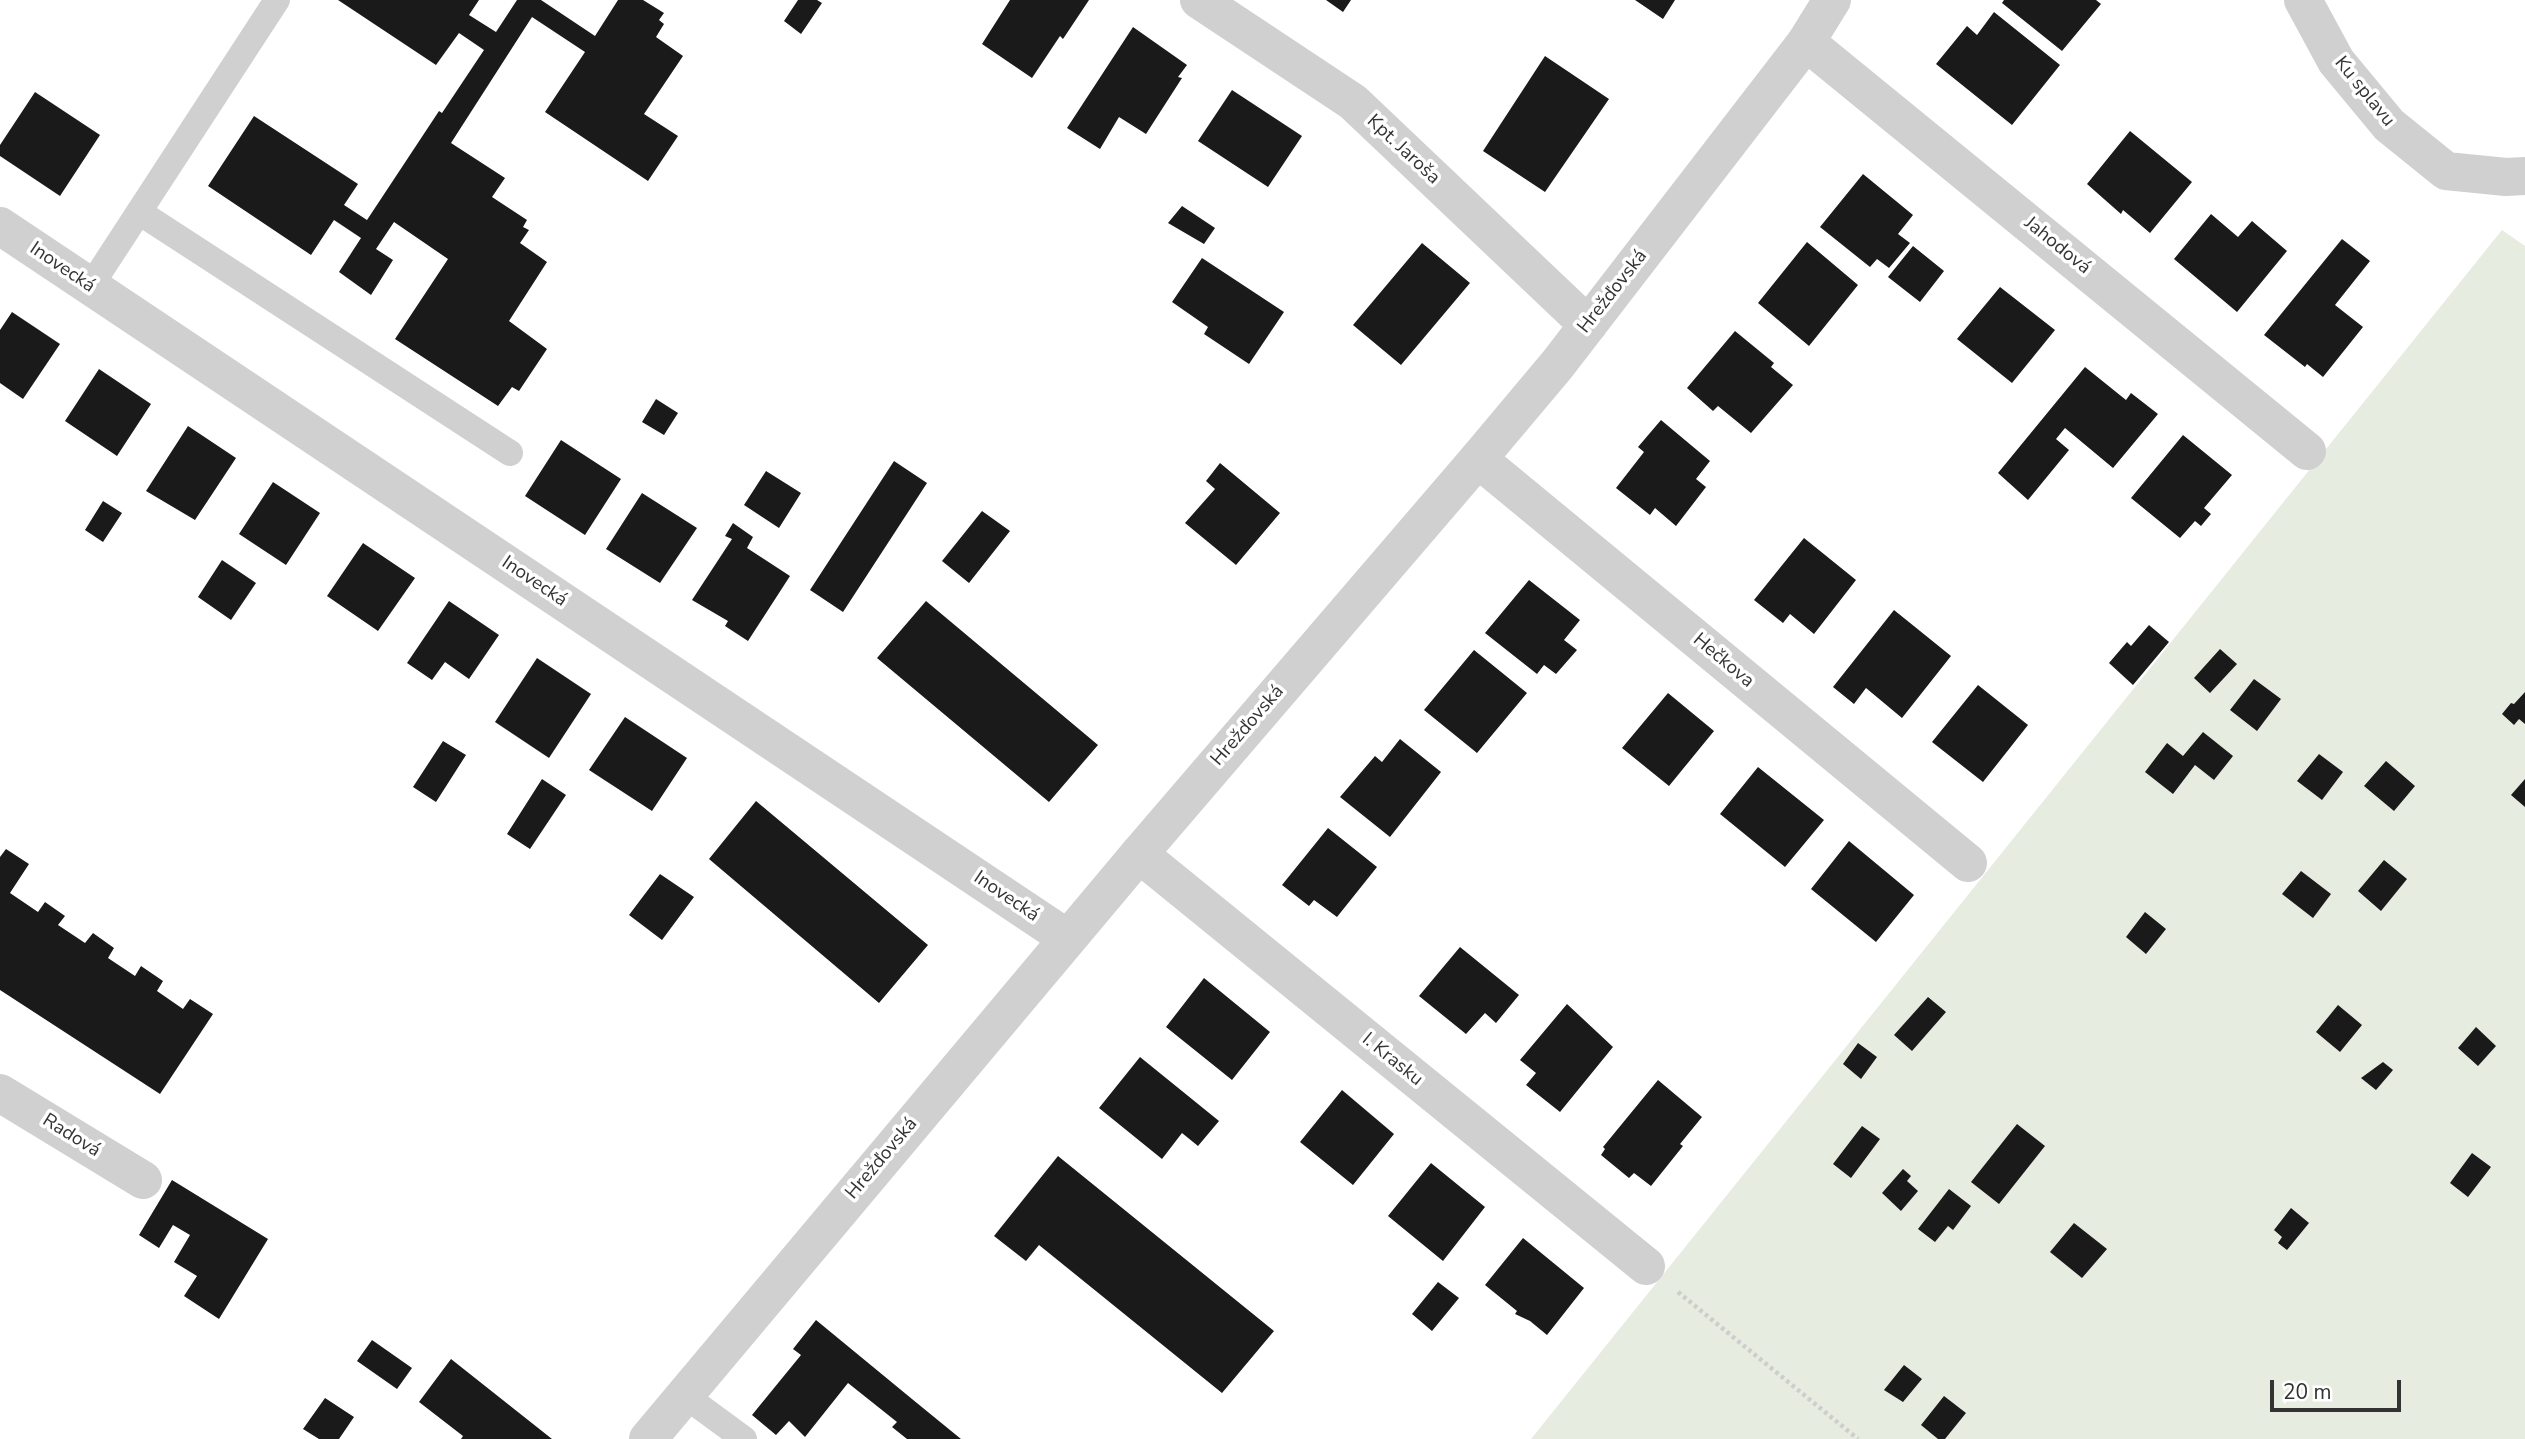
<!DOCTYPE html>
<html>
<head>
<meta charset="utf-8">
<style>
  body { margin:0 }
  #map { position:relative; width:2525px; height:1439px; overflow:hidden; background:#fff; font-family:"Nunito Sans",sans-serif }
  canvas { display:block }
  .scale { position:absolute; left:2270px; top:1380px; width:131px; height:32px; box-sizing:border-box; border:4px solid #333; border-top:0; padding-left:9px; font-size:21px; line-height:24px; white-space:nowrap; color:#333; -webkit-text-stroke:5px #fff; paint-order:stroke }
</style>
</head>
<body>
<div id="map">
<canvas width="2525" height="1439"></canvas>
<div class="scale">20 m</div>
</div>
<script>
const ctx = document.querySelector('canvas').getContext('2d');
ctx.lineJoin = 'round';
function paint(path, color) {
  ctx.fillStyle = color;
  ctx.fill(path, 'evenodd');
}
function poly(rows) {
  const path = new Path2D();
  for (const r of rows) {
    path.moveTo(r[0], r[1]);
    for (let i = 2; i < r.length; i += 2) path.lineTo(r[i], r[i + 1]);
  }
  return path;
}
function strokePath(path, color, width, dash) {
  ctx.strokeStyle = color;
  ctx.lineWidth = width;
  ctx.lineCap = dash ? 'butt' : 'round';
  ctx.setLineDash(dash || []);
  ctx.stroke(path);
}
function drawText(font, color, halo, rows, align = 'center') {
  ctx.font = font + ' "Nunito Sans",sans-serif';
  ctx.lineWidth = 7;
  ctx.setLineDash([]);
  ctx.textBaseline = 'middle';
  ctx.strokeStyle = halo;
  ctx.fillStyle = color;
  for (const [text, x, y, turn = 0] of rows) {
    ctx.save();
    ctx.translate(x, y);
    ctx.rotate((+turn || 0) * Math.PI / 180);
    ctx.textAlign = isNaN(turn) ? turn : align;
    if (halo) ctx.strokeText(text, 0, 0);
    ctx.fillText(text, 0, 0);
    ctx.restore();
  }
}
paint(poly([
  [2502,230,2525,246,2525,1439,1531,1439]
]), '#e6ecdf');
paint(poly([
  [338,0,479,0,469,15,496,32,517,0,541,0,595,36,618,0,643,0,664,13,659,20,664,24,656,37,683,56,644,114,678,136,648,181,545,112,585,52,532,17,451,143,505,178,492,197,527,220,523,227,529,230,520,243,547,262,509,321,547,349,519,391,512,387,498,406,395,339,448,259,394,222,376,249,393,260,371,295,339,272,361,238,334,220,311,255,208,186,254,116,358,184,344,205,367,220,439,111,442,113,484,50,459,33,436,65],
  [798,0,817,0,822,3,801,34,784,21],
  [1010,0,1089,0,1063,39,1060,36,1032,78,982,44],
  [1326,0,1351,0,1343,12],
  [1635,0,1675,0,1663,19],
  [2004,0,2096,0,2101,4,2062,51,2002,3],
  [1994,12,2060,65,2012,125,1936,64,1967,26,1977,35],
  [1133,27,1187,65,1178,77,1182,78,1146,134,1119,117,1100,149,1067,128],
  [1545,56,1609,99,1545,192,1483,151],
  [1232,90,1302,136,1268,187,1198,141],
  [35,92,100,135,60,196,0,156,0,145],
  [2130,131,2192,182,2150,233,2123,210,2121,214,2087,184],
  [1863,174,1913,215,1898,234,1910,243,1889,268,1877,259,1870,267,1820,227],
  [1182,206,1215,228,1204,244,1168,223],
  [2211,214,2238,237,2252,221,2287,251,2237,312,2174,259],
  [2342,239,2370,261,2335,305,2363,327,2323,377,2307,364,2305,367,2264,335],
  [1807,242,1858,285,1809,346,1758,303],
  [1422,243,1470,283,1401,365,1353,325],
  [1913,246,1944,271,1920,302,1888,277],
  [1202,258,1284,312,1249,364,1204,334,1208,327,1172,302],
  [2000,287,2055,330,2012,383,1957,339],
  [12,312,60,344,23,399,0,383,0,330],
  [1735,331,1774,363,1771,367,1793,385,1751,433,1718,406,1713,411,1687,388],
  [2085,367,2126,400,2131,393,2158,414,2113,468,2065,428,2056,439,2069,450,2028,500,1998,473],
  [99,369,151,404,117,456,65,421],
  [656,399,678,413,664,435,642,422],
  [1661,420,1710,461,1696,479,1706,487,1676,526,1655,508,1650,515,1616,488,1644,452,1638,447],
  [188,426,236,458,195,520,146,491],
  [2183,435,2232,475,2204,508,2211,514,2201,526,2195,521,2180,538,2131,498],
  [561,440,621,479,585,535,525,496],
  [894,461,927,483,843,612,810,590],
  [1220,463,1280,513,1236,565,1185,523,1215,489,1206,481],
  [766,471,801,493,779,528,744,505],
  [273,482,320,513,286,565,239,534],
  [642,493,697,528,660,583,606,549],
  [103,501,122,513,103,542,85,530],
  [982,511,1010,531,969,583,942,561],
  [733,523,753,537,747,548,790,576,748,641,725,626,728,621,692,600,732,539,725,536],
  [1804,538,1856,580,1814,634,1790,614,1783,623,1754,600],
  [363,543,415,578,378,631,327,596],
  [222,560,256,583,231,620,198,597],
  [1529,580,1580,620,1564,640,1577,650,1556,674,1544,665,1537,674,1485,633],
  [449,601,499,635,469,679,445,662,432,680,407,663],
  [926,601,1098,745,1049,802,877,658],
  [1894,610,1951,656,1902,718,1866,688,1854,704,1833,687],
  [2149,625,2169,642,2133,685,2109,663,2127,642,2131,646],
  [2220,649,2237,664,2210,693,2194,678],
  [1474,650,1527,693,1477,753,1424,710],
  [537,658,591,694,549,758,495,722],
  [2254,679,2281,699,2257,731,2230,710],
  [1978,685,2028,725,1983,782,1932,742],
  [2525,692,2525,724,2519,719,2514,725,2502,714,2511,703,2514,704],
  [1668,693,1714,731,1669,786,1622,748],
  [625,717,687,758,652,811,589,770],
  [2203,732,2233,756,2214,780,2195,765,2173,794,2145,772,2167,743,2183,756],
  [1400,739,1441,772,1390,837,1340,797,1375,756,1382,762],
  [443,741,466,755,436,802,413,787],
  [2319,754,2343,772,2322,800,2297,781],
  [2386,761,2415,786,2394,811,2364,786],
  [1758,767,1824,820,1785,867,1720,814],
  [542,779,566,795,530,849,507,834],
  [2525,779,2525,807,2511,795],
  [756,801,928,945,879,1003,709,859],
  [1328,828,1377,867,1337,917,1314,900,1309,906,1282,885],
  [1849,841,1914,895,1876,942,1811,889],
  [6,849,29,864,10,893,38,912,45,902,65,916,58,925,85,943,93,933,114,948,108,958,135,976,141,966,163,981,157,991,183,1009,190,999,213,1014,160,1094,0,990,0,857],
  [2384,860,2407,879,2381,911,2358,891],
  [2301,871,2331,894,2313,918,2282,894],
  [660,874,694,897,662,940,629,915],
  [2145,912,2166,929,2146,954,2126,937],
  [1460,947,1519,995,1496,1023,1485,1013,1466,1034,1419,996],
  [1204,978,1270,1032,1232,1080,1166,1027],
  [1928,997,1946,1012,1912,1051,1894,1035],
  [1567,1004,1613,1047,1560,1112,1526,1085,1536,1073,1520,1060],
  [2338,1005,2362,1025,2340,1052,2316,1032],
  [2476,1027,2496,1046,2478,1066,2458,1048],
  [1858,1043,1877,1057,1861,1079,1843,1064],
  [1140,1057,1219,1121,1198,1146,1182,1133,1162,1159,1099,1108],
  [2383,1062,2393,1070,2376,1090,2361,1078],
  [1658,1080,1702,1117,1680,1144,1683,1146,1651,1186,1634,1173,1629,1178,1601,1155,1605,1149,1603,1147],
  [1342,1090,1394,1134,1353,1185,1300,1142],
  [2017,1124,2045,1146,1999,1204,1971,1182],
  [1862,1126,1880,1139,1851,1178,1833,1164],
  [2472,1153,2491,1167,2468,1197,2450,1183],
  [1058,1156,1274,1331,1222,1393,1039,1245,1026,1261,994,1236],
  [1431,1163,1485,1207,1443,1261,1388,1216],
  [1903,1169,1911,1176,1907,1181,1918,1191,1901,1211,1882,1193],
  [172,1180,268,1239,219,1319,184,1296,197,1276,174,1262,190,1235,173,1225,159,1248,139,1235],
  [1949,1189,1971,1206,1953,1230,1948,1226,1935,1242,1918,1229],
  [2291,1208,2309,1223,2287,1250,2278,1243,2282,1237,2274,1230],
  [2074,1223,2107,1249,2082,1278,2050,1252],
  [1523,1238,1584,1288,1547,1335,1530,1321,1515,1314,1517,1311,1485,1285],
  [1438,1282,1459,1298,1432,1331,1412,1314],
  [816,1320,912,1399,961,1439,907,1439,892,1427,897,1422,848,1383,805,1437,789,1421,776,1435,752,1415,801,1355,793,1349],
  [372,1340,412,1368,397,1389,357,1361],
  [451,1359,552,1439,461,1439,463,1436,419,1402],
  [1904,1365,1922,1379,1903,1402,1884,1390],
  [1944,1396,1966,1413,1945,1439,1938,1439,1921,1425],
  [325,1398,354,1417,339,1439,319,1439,303,1429]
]), '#1a1a1a');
strokePath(poly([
  [1678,1292,1858,1439]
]), '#cdcdcd', 4.5, [3.5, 3.5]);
strokePath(poly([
  [139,212,510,453],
  [90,287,277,0],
  [684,1395,744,1439]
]), '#d0d0d0', 26);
strokePath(poly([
  [1199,0,1353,102,1588,325],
  [2303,0,2336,61,2389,125,2446,171,2506,177,2525,176],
  [1806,42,2307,451],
  [0,226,1067,938],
  [1478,459,1968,863],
  [1139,854,1646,1266],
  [0,1093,143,1180]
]), '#d0d0d0', 38);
strokePath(poly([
  [648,1439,1139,854,1478,459,1557,365,1806,42,1832,0]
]), '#d0d0d0', 38);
drawText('19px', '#333', '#fff', [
  ["Ku splavu",2364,92,51],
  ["Kpt. Jaroša",1403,150,43],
  ["Jahodová",2057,246,39],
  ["Inovecká",62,268,34],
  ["Hrežďovská",1613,292,-52],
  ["Inovecká",534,582,34],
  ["Hečkova",1723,661,40],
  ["Hrežďovská",1248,726,-49],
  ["Inovecká",1006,897,34],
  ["I. Krasku",1392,1060,39],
  ["Radová",71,1136,32],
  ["Hrežďovská",882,1159,-50]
]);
</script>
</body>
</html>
